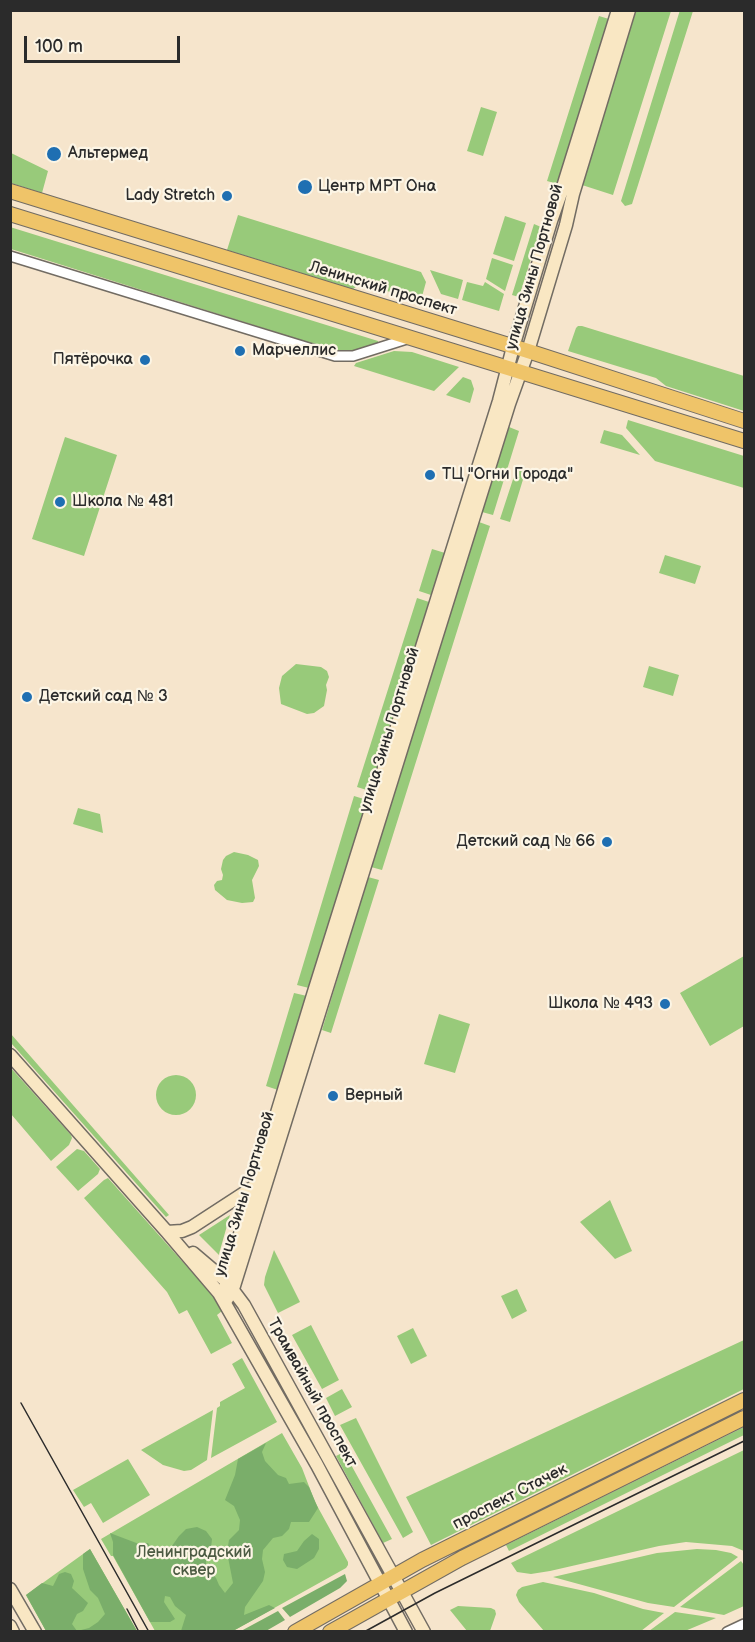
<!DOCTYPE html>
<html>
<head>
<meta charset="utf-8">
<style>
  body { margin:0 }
  #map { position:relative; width:755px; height:1642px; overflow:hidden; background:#f6e5cc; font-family:"Balsamiq Sans",sans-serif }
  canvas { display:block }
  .frame { position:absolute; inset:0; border:12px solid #2b2b2b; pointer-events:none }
  .scale { position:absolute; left:24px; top:36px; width:156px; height:27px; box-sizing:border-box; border:3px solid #2b2b2b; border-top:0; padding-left:8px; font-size:18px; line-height:21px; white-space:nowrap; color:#2b2b2b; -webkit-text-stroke:4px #fcf5e5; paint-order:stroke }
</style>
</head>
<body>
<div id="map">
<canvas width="755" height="1642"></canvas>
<div class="frame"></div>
<div class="scale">100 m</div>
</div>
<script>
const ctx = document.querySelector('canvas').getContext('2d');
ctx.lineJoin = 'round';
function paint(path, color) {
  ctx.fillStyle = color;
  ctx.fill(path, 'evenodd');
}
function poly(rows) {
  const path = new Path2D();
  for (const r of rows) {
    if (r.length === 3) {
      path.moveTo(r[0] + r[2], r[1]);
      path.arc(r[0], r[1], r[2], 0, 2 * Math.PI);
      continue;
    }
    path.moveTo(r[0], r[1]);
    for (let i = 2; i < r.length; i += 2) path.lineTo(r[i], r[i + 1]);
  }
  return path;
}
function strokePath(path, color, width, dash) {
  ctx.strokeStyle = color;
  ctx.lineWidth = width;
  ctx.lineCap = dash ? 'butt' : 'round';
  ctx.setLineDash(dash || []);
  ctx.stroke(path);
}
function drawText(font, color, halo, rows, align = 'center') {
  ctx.font = font + ' "Balsamiq Sans",sans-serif';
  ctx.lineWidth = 4.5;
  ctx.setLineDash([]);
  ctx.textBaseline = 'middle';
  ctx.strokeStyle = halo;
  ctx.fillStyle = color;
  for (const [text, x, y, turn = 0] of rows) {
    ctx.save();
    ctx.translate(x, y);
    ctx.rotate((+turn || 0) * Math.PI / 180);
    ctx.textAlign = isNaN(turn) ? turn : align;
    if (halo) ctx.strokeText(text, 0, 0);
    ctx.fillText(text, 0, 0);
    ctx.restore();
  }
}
paint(poly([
  [680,10,693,11,632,204,625,206,621,201],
  [636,11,671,11,613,195,582,185],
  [599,16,609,19,559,182,554,183,547,181],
  [481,107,497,112,483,156,467,151],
  [11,153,48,171,42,193,11,183],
  [238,215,421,272,426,282,421,300,360,284,353,289,227,250],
  [505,216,526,223,514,261,493,254],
  [534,224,541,227,519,297,512,295],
  [10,227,378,341,378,343,377,345,352,351,343,352,333,350,11,249],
  [492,258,513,265,505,291,486,279],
  [430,270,463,280,458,299,441,294],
  [467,282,483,286,485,282,504,294,499,311,462,300],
  [578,326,582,326,744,376,744,411,666,386,656,378,568,351,576,328],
  [394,351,412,352,459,367,434,391,354,366,356,363],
  [463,377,471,380,474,389,470,403,446,395],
  [628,420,744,456,744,488,655,461,626,428],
  [509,427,519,431,493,515,482,512],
  [604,430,622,435,640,455,600,443],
  [65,437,117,455,84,556,32,539],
  [517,467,523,469,525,473,510,522,500,519],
  [479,522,490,526,382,870,371,867],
  [432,549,445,553,431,595,419,591],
  [665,555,701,566,695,584,659,573],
  [417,598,429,602,370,791,357,787],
  [296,664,321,667,327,671,329,677,326,685,327,690,324,706,314,713,307,714,281,704,279,688,282,676],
  [649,666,679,675,673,696,643,687],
  [354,796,367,800,309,988,297,985],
  [78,808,100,814,103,833,73,824],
  [234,852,248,855,258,860,259,866,252,880,255,898,253,902,242,903,227,900,215,890,214,885,217,881,222,880,223,875,221,869,223,860,226,856],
  [368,877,379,880,331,1033,322,1030],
  [744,956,744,1026,710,1046,680,993],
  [294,993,307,996,278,1090,266,1086],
  [439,1014,470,1024,455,1073,424,1064],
  [11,1034,169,1215,166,1217,11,1043],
  [10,1067,71,1135,72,1138,69,1145,51,1161,11,1114],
  [176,1095,20],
  [77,1149,84,1151,100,1169,98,1174,78,1191,56,1167],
  [108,1178,214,1297,222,1311,217,1315,232,1343,211,1354,187,1310,179,1314,167,1292,84,1198,104,1180],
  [610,1200,632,1251,615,1259,580,1222],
  [230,1215,219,1254,219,1255,199,1235],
  [274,1250,300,1302,278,1313,264,1285,265,1277],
  [517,1289,527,1311,512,1319,501,1296],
  [311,1325,339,1380,322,1389,292,1335],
  [413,1328,427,1356,411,1364,397,1336],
  [744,1340,744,1389,431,1545,406,1497],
  [242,1358,277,1422,211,1458,217,1408,220,1406,220,1402,245,1388,232,1364],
  [342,1389,352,1407,335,1416,326,1398],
  [213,1410,207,1460,191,1470,184,1471,163,1465,141,1450],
  [356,1418,413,1532,403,1538,340,1425],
  [744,1427,744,1435,509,1551,506,1545],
  [282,1433,302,1468,315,1502,348,1562,348,1565,346,1568,233,1631,155,1631,113,1556,111,1556,101,1539],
  [744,1450,744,1551,732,1546,686,1542,659,1546,550,1571,531,1574,517,1572,511,1563],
  [344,1452,392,1539,383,1543,336,1456],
  [128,1459,150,1495,103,1523,91,1503,84,1507,73,1490],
  [90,1549,137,1631,46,1631,26,1595],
  [697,1549,716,1550,731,1553,738,1557,674,1607,648,1603,553,1577,657,1553],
  [741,1561,744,1565,744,1606,724,1615,680,1607],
  [543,1582,594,1593,643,1609,664,1613,641,1631,544,1631,519,1602,516,1595,518,1590,522,1587],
  [458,1606,491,1608,495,1610,496,1614,490,1631,467,1631,450,1610],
  [675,1612,716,1618,685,1631,649,1631]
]), '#98ca7a');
paint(poly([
  [266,1443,262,1452,265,1461,278,1475,286,1478,289,1484,304,1482,309,1487,318,1508,309,1522,291,1522,289,1529,282,1536,273,1538,263,1550,262,1559,265,1572,263,1581,245,1607,244,1615,269,1605,275,1608,233,1631,181,1631,186,1615,175,1606,170,1597,165,1596,164,1602,175,1619,170,1622,150,1622,113,1555,113,1542,110,1533,139,1544,148,1543,155,1555,162,1560,179,1536,186,1529,197,1527,206,1531,212,1539,211,1548,206,1555,206,1565,216,1578,219,1585,225,1593,233,1583,227,1552,229,1540,239,1530,240,1520,234,1506,225,1500,235,1475,238,1459],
  [312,1534,319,1539,319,1549,314,1558,297,1569,287,1567,283,1560,284,1554,297,1551,304,1541],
  [90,1549,137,1631,46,1631,26,1595,42,1583,53,1586,59,1574,65,1572,71,1574,74,1581,72,1588,88,1603,83,1611,77,1614,72,1624,77,1631,89,1628,98,1622,105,1614,98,1598,90,1590,83,1569,83,1554],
  [345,1574,347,1581,340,1588,290,1617,282,1608],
  [278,1611,285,1620,266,1631,241,1631]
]), '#7aae6a');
const street = poly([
  [10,256,335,356,353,356,410,338],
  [727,1632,744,1624]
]);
const secondary = poly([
  [10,1055,167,1232,219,1293,317,1465,406,1632],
  [167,1232,182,1231,192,1227,255,1186],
  [193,1253,226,1281,244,1305,424,1632],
  [225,1301,226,1281,233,1257,313,995,499,401,513,347,551,221,562,190,618,10],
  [225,1302,233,1289,509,404,528,351,566,225,573,194,629,10],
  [10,1589,35,1632],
  [10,1626,13,1632]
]);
const primary = poly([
  [10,191,528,351,744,421],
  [10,214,744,441],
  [295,1632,422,1560,744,1400],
  [330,1632,462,1558,744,1418]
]);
strokePath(street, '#726c63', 12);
strokePath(secondary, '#726c63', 15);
strokePath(primary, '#726c63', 16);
strokePath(street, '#fff', 9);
strokePath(secondary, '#f9e7c3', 12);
strokePath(primary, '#efc469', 14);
strokePath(poly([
  [21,1403,149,1632],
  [127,1609,139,1632],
  [364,1632,435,1593,744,1441]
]), '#2b2b2b', 1.5);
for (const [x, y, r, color] of [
  [54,154,8,"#1f6fb2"],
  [305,187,8,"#1f6fb2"],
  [227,196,6,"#1f6fb2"],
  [240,351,6,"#1f6fb2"],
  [145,360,6,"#1f6fb2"],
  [430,475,6,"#1f6fb2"],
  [60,502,6,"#1f6fb2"],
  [27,697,6,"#1f6fb2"],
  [607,842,6,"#1f6fb2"],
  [665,1004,6,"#1f6fb2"],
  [333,1096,6,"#1f6fb2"]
]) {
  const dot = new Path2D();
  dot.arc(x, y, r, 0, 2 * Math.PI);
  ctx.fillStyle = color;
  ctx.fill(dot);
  strokePath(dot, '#fcf5e5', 2);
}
drawText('16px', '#2b2b2b', '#fcf5e5', [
  ["Альтермед",68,154],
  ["Центр МРТ Она",318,187],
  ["Lady Stretch",215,196,"right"],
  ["Марчеллис",252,351],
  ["Пятёрочка",133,360,"right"],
  ["ТЦ \"Огни Города\"",442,475],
  ["Школа № 481",72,502],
  ["Детский сад № 3",39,697],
  ["Детский сад № 66",595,842,"right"],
  ["Школа № 493",653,1004,"right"],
  ["Верный",345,1096]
], 'left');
drawText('16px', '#2b2b2b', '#fcf5e5', [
  ["улица Зины Портновой",535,267,-74],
  ["Ленинский проспект",383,289,17],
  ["улица Зины Портновой",390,730,-73],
  ["улица Зины Портновой",245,1194,-73],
  ["Трамвайный проспект",312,1393,61],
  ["проспект Стачек",510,1497,-27]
]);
drawText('16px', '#4c5b43', '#fcf5e5', [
  ["Ленинградский",194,1553],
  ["сквер",194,1571]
]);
</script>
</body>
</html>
